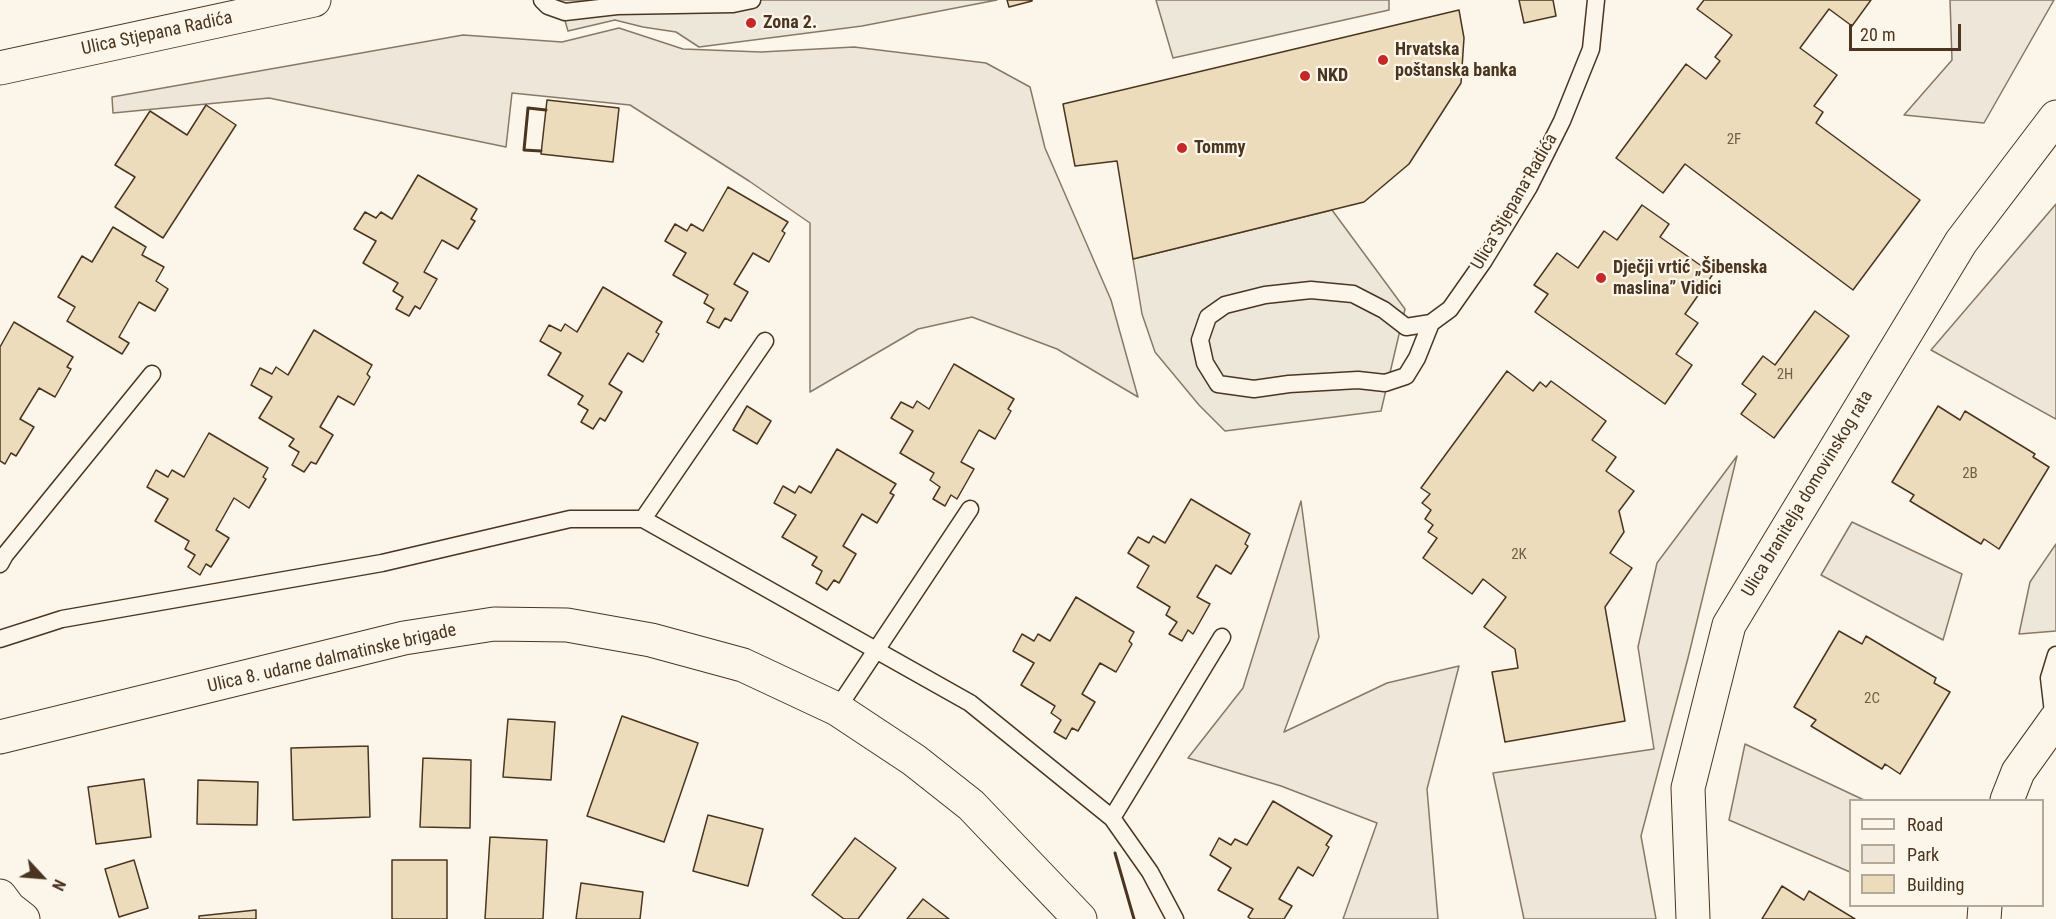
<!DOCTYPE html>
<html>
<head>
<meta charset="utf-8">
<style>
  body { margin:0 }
  #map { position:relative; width:2056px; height:919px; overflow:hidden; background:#fbf6e9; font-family:"Roboto Condensed",sans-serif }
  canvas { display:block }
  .legend { position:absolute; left:1849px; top:799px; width:195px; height:108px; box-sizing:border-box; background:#fbf6e9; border:2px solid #b4a999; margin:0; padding:8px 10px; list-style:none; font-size:18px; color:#4a3520 }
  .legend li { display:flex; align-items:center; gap:12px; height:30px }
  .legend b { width:30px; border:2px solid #b4a999 }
  .north { position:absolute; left:12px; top:847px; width:60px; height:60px; -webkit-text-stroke:4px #fbf6e9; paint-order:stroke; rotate:116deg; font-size:16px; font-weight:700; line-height:24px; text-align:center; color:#4a3520 }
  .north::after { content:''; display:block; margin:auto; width:21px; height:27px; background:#4a3520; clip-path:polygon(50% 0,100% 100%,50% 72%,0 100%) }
  .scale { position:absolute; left:1849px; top:24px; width:112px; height:27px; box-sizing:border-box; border:3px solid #4a3520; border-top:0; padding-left:8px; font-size:18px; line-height:21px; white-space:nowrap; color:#4a3520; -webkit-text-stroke:4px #fbf6e9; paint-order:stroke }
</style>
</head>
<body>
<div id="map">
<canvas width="2056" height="919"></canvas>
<ul class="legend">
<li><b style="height:8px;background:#fbf6e9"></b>Road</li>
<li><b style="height:16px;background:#ede6d9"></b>Park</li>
<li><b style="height:16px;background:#ecdcbc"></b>Building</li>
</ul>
<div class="north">N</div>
<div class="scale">20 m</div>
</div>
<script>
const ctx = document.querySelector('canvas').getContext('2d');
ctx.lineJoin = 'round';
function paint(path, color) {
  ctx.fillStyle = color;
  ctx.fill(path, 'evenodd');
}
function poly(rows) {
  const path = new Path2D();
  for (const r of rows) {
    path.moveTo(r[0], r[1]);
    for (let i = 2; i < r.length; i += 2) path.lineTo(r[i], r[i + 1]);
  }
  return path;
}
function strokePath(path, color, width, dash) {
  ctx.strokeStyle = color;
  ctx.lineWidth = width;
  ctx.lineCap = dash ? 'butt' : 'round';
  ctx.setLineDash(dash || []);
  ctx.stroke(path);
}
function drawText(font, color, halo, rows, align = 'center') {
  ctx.font = font + ' "Roboto Condensed",sans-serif';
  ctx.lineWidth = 4.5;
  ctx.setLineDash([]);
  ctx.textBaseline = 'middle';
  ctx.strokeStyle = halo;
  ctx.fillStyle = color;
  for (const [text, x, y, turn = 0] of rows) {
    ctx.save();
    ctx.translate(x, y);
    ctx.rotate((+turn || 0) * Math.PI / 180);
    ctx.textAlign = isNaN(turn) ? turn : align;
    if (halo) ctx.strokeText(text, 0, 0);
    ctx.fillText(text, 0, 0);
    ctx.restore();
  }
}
const green = poly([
  [1950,0,2054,0,1984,123,1904,115,1952,60,1950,0],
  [619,28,683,49,761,52,854,47,986,63,1030,87,1045,148,1111,300,1138,397,1057,349,972,317,918,329,810,392,810,223,749,181,630,105,512,93,506,147,269,98,113,113,112,97,463,35,562,42,619,28],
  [2056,204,2056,419,1931,350,2056,204],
  [1737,456,1688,658,1641,836,1656,919,1524,919,1493,773,1654,749,1638,647,1657,563,1737,456],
  [1301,501,1319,637,1284,732,1387,683,1459,666,1427,789,1438,919,1343,919,1377,823,1281,786,1188,758,1243,688,1301,501],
  [1852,522,1962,574,1943,640,1821,575,1852,522],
  [1745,744,1864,800,1850,800,1850,872,1729,820,1745,744]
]);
paint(green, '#ede6d9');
strokePath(green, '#887966', 1.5);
const parking = poly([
  [559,0,997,0,862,26,699,47,676,32,643,27,615,20,568,31,559,0],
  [1156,0,1389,0,1389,10,1173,58,1156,0],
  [1332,210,1405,309,1381,411,1225,431,1199,405,1155,352,1142,314,1133,259,1332,210],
  [2056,544,2056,631,2019,634,2030,582,2056,544]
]);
paint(parking, '#ede7d9');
strokePath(parking, '#887966', 1.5);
const building = poly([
  [1007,0,1032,0,1032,1,1009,7,1007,0],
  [1519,0,1553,0,1556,16,1524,23,1519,0],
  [1704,0,1871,0,1852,26,1829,9,1800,48,1837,75,1814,106,1823,112,1816,123,1920,200,1853,290,1685,164,1663,193,1616,158,1686,64,1706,79,1720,61,1715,57,1732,35,1697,9,1704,0],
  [1459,10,1464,38,1461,83,1409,164,1364,202,1133,259,1117,161,1075,166,1063,104,1459,10],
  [547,100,619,108,613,162,541,154,547,100],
  [206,105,236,125,163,238,115,207,135,177,115,165,150,111,187,135,206,105],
  [418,175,477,209,471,219,475,221,458,249,442,240,424,272,437,279,420,309,415,306,409,316,396,309,403,297,393,291,398,283,363,263,376,241,354,229,365,212,376,218,381,212,392,219,418,175],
  [728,187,788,222,782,231,785,233,769,262,753,253,734,284,748,292,731,321,725,318,719,328,707,322,714,309,704,303,708,295,673,275,686,253,665,241,675,224,687,231,691,224,703,231,728,187],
  [1642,205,1669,224,1660,237,1713,274,1685,314,1698,323,1676,354,1692,365,1665,404,1535,312,1548,294,1534,285,1557,253,1578,268,1604,231,1617,240,1642,205],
  [113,227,146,247,142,255,164,267,156,281,168,289,155,311,139,302,119,337,129,343,122,354,67,321,75,307,58,297,82,256,92,262,113,227],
  [603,287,662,322,656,332,659,334,643,362,628,353,609,384,622,392,605,421,600,418,593,429,581,422,588,410,578,404,583,396,548,375,561,353,540,341,549,325,561,331,565,324,577,332,603,287],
  [1815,311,1849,336,1774,438,1741,414,1756,394,1742,384,1763,356,1775,365,1815,311],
  [14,322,73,357,67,367,71,369,55,397,39,388,20,419,34,427,16,456,11,453,5,464,0,461,0,347,14,322],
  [314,330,372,365,367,374,370,377,354,405,338,396,320,427,333,435,316,464,311,462,304,472,292,465,299,452,289,446,294,439,259,418,272,397,251,385,260,368,272,374,276,367,288,375,314,330],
  [954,364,1014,399,1008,409,1011,411,995,439,979,430,961,462,974,469,957,499,951,495,945,506,933,499,940,487,930,480,934,473,900,453,913,431,891,418,901,402,913,408,917,401,929,409,954,364],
  [1507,371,1533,391,1540,382,1546,387,1551,381,1606,421,1592,440,1616,457,1606,471,1634,491,1619,511,1624,532,1610,553,1632,568,1605,607,1625,721,1505,742,1492,672,1518,668,1515,649,1484,627,1506,597,1483,579,1472,594,1423,558,1437,538,1428,532,1433,525,1425,519,1431,510,1422,503,1430,494,1421,488,1507,371],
  [747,406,771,421,757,444,733,430,747,406],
  [1938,406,1960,420,1965,411,2035,454,2033,457,2049,467,1999,549,1984,539,1981,544,1910,501,1914,495,1892,482,1938,406],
  [209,433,268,468,263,477,266,479,249,508,234,498,216,530,229,538,211,567,206,564,200,575,188,567,195,555,185,549,189,541,155,521,168,499,147,487,156,470,168,477,172,470,184,477,209,433],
  [837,449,896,484,890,493,894,495,877,523,862,514,843,546,856,554,839,583,834,580,827,590,816,583,822,571,812,565,817,557,782,537,796,515,774,503,783,486,795,493,799,486,811,493,837,449],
  [1191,499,1250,534,1245,544,1248,546,1231,574,1216,565,1197,597,1210,604,1193,634,1188,630,1182,641,1169,634,1177,622,1166,615,1170,607,1137,587,1149,566,1128,553,1138,537,1149,543,1153,536,1165,543,1191,499],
  [1076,597,1134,632,1129,641,1132,644,1116,672,1100,663,1082,694,1095,702,1078,731,1072,728,1066,739,1054,732,1061,720,1051,713,1055,706,1021,685,1034,663,1013,651,1022,634,1034,641,1038,634,1050,641,1076,597],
  [1839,631,1862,644,1866,636,1936,678,1934,683,1950,692,1900,774,1885,764,1882,769,1811,726,1816,720,1794,707,1839,631],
  [622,716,698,743,664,842,587,816,622,716],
  [508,719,555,722,551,780,503,777,508,719],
  [368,746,370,817,293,820,291,748,368,746],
  [423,758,471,760,470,828,420,827,423,758],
  [144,779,151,837,96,844,88,787,144,779],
  [198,780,258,782,257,825,197,824,198,780],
  [1273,801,1332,836,1326,845,1329,847,1313,876,1298,867,1279,899,1292,906,1284,919,1251,919,1248,917,1253,909,1218,890,1231,868,1210,855,1219,838,1231,845,1235,839,1247,845,1273,801],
  [708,815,763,829,748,886,693,871,708,815],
  [490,837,547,840,543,919,485,919,490,837],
  [855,838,896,868,858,919,844,919,812,895,855,838],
  [134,860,148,908,119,917,105,869,134,860],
  [392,860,447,860,447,919,392,919,392,860],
  [581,883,643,892,640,919,576,919,581,883],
  [1782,886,1804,900,1809,891,1855,919,1762,919,1782,886],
  [923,899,949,919,907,919,923,899],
  [256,910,256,919,199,919,199,916,256,910]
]);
paint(building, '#ecdcbc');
strokePath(building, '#4a3520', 1.5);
const service = poly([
  [542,0,548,6,565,12,617,6,733,4,752,0],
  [1431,323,1417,358,1406,376,1385,383,1358,380,1289,384,1254,389,1218,384,1205,363,1200,340,1208,317,1225,305,1265,295,1311,290,1353,294,1384,310,1406,327,1431,323,1450,309,1483,262,1529,187,1562,121,1591,49,1596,0],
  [643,519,765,341],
  [0,564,5,555,152,374],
  [0,639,62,619,382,563,570,519,643,519,970,703,1112,818,1150,872,1175,919],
  [837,709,970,509],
  [2054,721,2049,678,2056,655],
  [1112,818,1222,637]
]);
const minor = poly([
  [0,68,314,0],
  [0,737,404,638,494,624,567,625,651,640,743,665,837,709,914,760,971,805,1080,919],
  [2007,800,2018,772,2056,719],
  [0,896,9,908,23,919],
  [1693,919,1688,788,1729,625,1961,242,2056,117],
  [1984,919,1985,906]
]);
strokePath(service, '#4a3520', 19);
strokePath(minor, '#4a3520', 35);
strokePath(service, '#fbf6e9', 16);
strokePath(minor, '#fbf6e9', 33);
strokePath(poly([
  [541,151,524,150,528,108,546,110],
  [1115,853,1134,919]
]), '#4a3520', 3);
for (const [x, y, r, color] of [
  [751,23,6,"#c62828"],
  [1383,60,6,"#c62828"],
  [1305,76,6,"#c62828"],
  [1182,148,6,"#c62828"],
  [1601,278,6,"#c62828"]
]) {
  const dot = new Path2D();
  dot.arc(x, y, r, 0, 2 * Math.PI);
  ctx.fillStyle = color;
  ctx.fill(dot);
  strokePath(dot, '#fbf6e9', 2);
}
drawText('15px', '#725f47', null, [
  ["2F",1734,140],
  ["2H",1785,375],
  ["2B",1970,474],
  ["2K",1519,555],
  ["2C",1872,699]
]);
drawText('bold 18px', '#4a3520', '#fbf6e9', [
  ["Zona 2.",763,23],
  ["Hrvatska",1395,50],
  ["poštanska banka",1395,71],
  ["NKD",1317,76],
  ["Tommy",1194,148],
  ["Dječji vrtić „Šibenska",1613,268],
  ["maslina” Vidici",1613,289]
], 'left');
drawText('18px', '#4a3520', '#fbf6e9', [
  ["Ulica Stjepana Radića",157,34,-12],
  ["Ulica Stjepana Radića",1515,202,-60],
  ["Ulica branitelja domovinskog rata",1808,494,-59],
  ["Ulica 8. udarne dalmatinske brigade",332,659,-13]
]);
</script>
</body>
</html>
